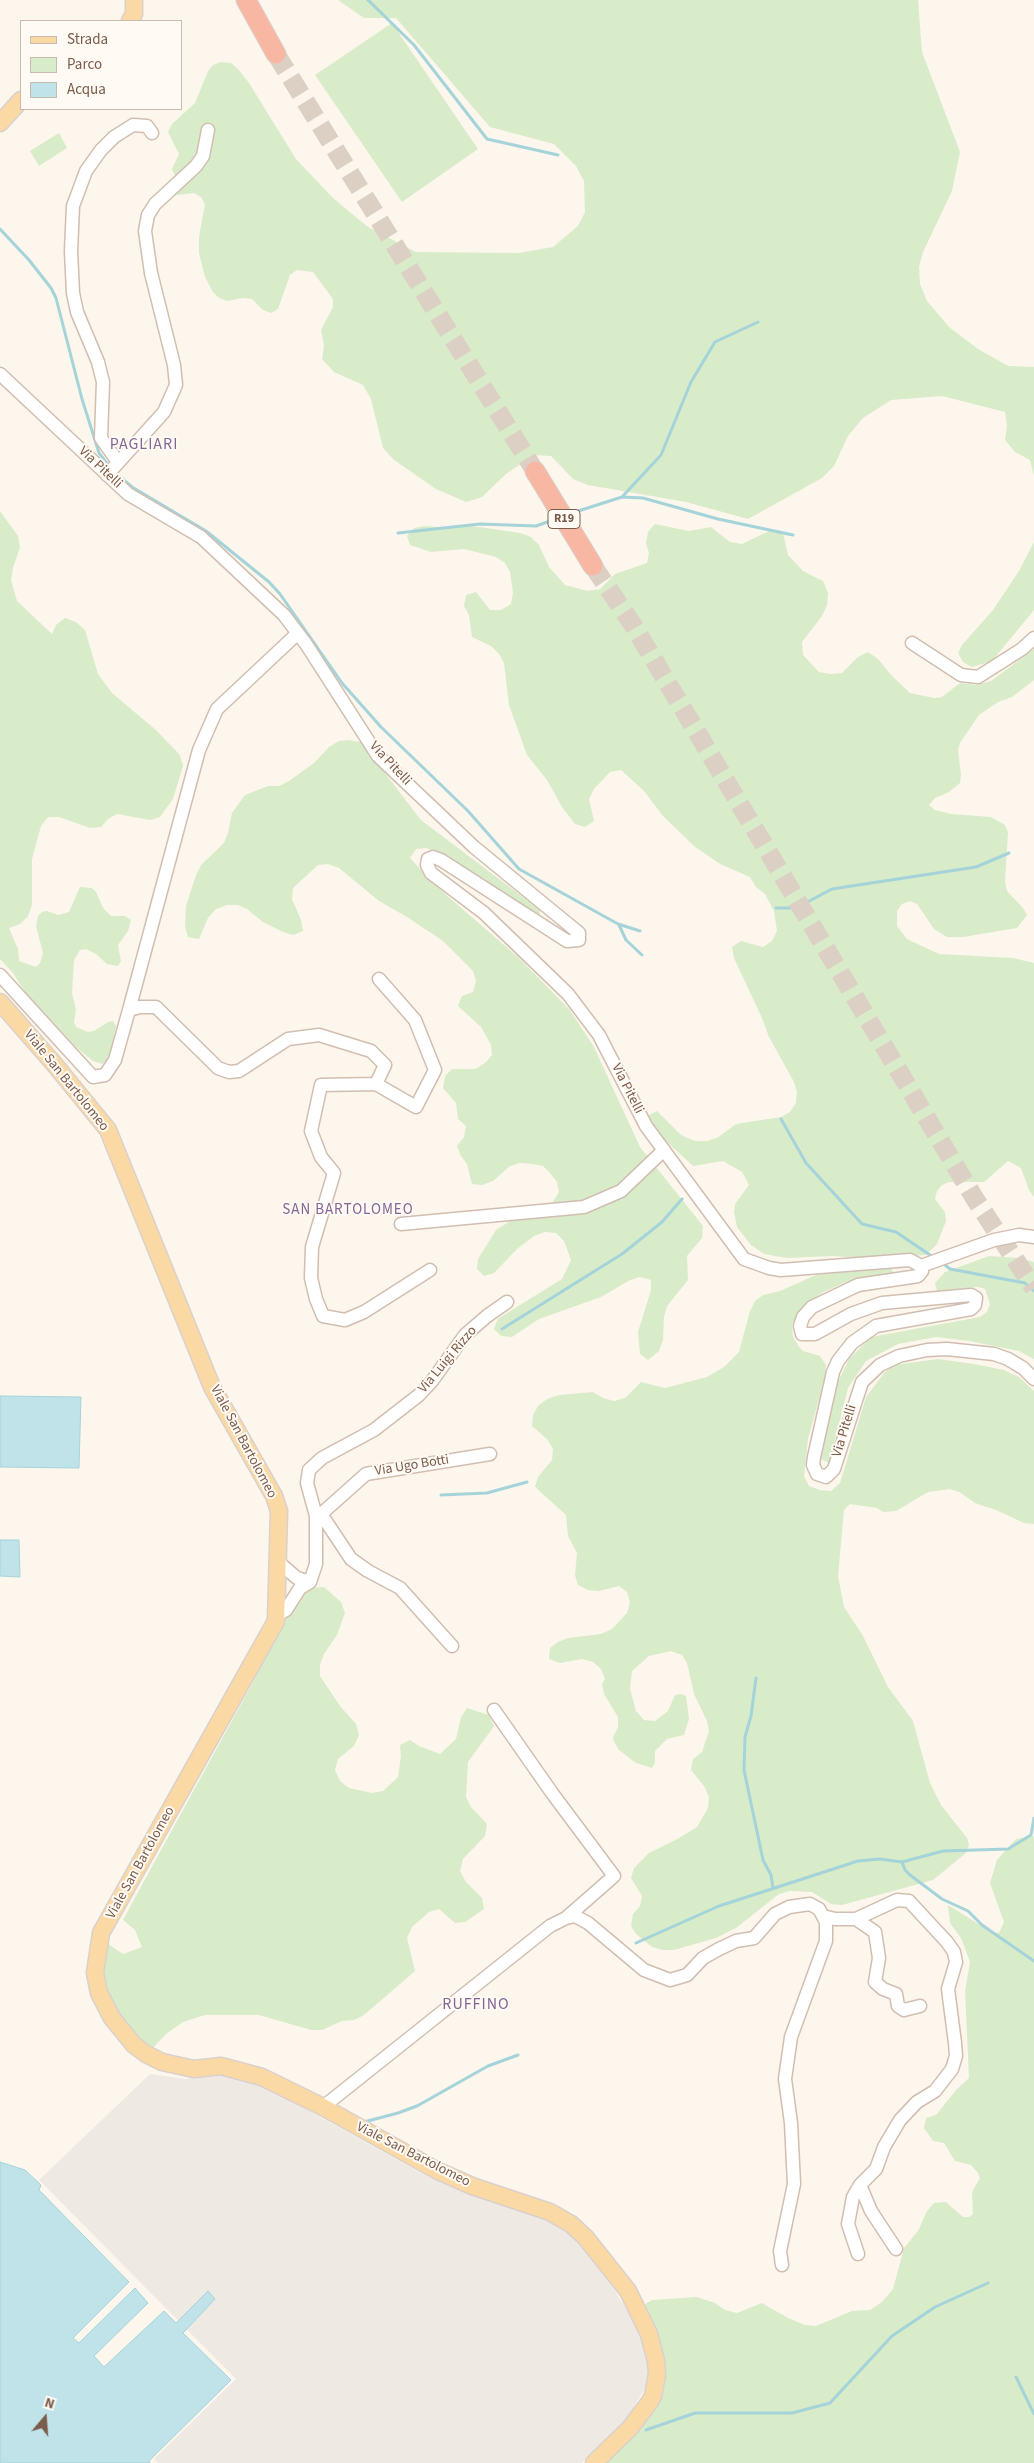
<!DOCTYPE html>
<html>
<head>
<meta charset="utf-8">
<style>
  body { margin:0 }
  #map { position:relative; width:1034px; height:2463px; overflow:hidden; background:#fdf6ec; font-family:"Source Sans 3",sans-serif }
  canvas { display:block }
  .legend { position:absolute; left:20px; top:20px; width:162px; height:90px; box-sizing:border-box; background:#fffaf3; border:1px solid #cabbb1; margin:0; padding:6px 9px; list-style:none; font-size:15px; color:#7a5c4d }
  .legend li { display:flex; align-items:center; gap:10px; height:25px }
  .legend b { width:25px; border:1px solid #cabbb1 }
  .north { position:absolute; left:20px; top:2393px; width:50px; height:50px; -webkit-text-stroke:4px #fffaf3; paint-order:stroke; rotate:18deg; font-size:14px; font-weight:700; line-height:20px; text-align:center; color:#7a5c4d }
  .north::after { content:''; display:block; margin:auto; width:18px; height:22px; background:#7a5c4d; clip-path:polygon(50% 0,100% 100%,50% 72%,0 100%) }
</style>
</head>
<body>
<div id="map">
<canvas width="1034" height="2463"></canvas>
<ul class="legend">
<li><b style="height:6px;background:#fbd9a5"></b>Strada</li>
<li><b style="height:14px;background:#d8ecc9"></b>Parco</li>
<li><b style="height:14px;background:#bfe3e8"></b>Acqua</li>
</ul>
<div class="north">N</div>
</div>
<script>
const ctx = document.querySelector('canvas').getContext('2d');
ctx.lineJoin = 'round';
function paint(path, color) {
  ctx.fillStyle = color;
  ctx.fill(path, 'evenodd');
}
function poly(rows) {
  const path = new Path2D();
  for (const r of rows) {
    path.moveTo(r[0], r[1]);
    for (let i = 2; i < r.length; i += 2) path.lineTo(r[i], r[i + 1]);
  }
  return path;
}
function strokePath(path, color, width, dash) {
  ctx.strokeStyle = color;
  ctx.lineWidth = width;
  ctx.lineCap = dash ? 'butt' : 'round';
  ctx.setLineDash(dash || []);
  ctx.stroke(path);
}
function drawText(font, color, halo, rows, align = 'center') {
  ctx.font = font + ' "Source Sans 3",sans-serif';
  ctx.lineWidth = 4;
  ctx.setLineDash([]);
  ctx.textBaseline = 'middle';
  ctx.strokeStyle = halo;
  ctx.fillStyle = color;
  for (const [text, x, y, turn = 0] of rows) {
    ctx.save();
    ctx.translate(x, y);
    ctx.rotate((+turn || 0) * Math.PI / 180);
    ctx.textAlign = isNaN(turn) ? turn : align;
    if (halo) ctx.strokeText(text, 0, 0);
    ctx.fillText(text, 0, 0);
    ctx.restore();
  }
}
paint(poly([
  [219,2073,252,2079,428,2177,467,2194,519,2207,551,2219,577,2241,613,2288,646,2341,649,2365,646,2387,628,2417,582,2463,158,2463,154,2459,236,2379,39,2180,150,2074,186,2079]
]), '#efe9e4');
paint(poly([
  [338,0,918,0,922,52,960,152,952,191,923,252,919,267,920,284,927,301,949,327,978,349,1008,366,1034,367,1034,476,1030,460,1015,452,1005,440,1007,425,1005,412,942,396,891,400,863,418,848,436,834,466,822,478,748,519,686,502,588,485,573,479,551,456,534,455,506,474,482,497,466,502,436,489,394,460,383,448,371,399,363,385,334,372,322,359,324,346,321,330,333,307,333,299,313,272,297,270,290,275,278,309,271,313,263,310,252,299,243,298,227,301,219,298,213,292,205,277,199,253,199,237,205,204,201,197,194,193,178,195,170,191,175,176,172,169,179,154,168,132,172,124,195,103,208,71,213,65,221,62,231,63,238,69,249,83,296,159,333,198,368,227,416,252,519,253,553,247,578,226,585,212,584,181,576,166,554,144,490,127,396,18,364,18],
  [392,23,478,149,402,202,315,75],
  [59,133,67,148,39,166,30,151],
  [0,511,18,536,20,547,13,568,11,580,17,601,52,634,56,625,65,618,76,622,85,630,98,674,112,693,156,730,180,755,183,766,173,799,160,817,150,820,117,814,108,819,101,827,90,828,59,817,48,817,41,826,32,859,32,905,28,916,20,924,9,928,18,949,19,961,36,967,40,963,43,953,36,926,38,916,42,912,47,911,58,915,69,912,80,887,92,888,96,892,103,908,111,916,125,916,131,920,128,931,118,945,121,961,118,966,107,964,96,954,86,949,80,950,74,960,72,993,76,1010,74,1022,76,1027,88,1032,94,1031,108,1022,113,1021,116,1026,110,1055,103,1064,93,1061,76,1047,25,992,13,973,0,959],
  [655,524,689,531,711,527,730,542,742,544,771,530,783,533,788,555,803,571,823,581,828,593,827,605,822,616,802,642,803,655,819,672,830,674,842,673,858,657,868,652,878,659,892,676,910,693,934,698,942,697,960,683,976,685,991,681,1034,649,1034,680,1012,697,998,702,979,715,960,743,958,750,961,775,960,783,949,792,935,798,929,805,935,810,951,814,991,817,1005,825,1008,832,1005,882,1007,891,1023,908,1027,915,1017,928,963,937,947,937,934,929,917,904,910,901,902,904,897,911,897,926,907,939,939,954,1013,958,1034,963,1034,1197,1029,1190,1021,1168,1008,1161,984,1182,949,1182,942,1185,937,1191,935,1199,945,1212,946,1221,937,1244,926,1255,873,1259,833,1256,787,1258,764,1254,751,1245,737,1227,734,1212,735,1204,749,1185,742,1172,723,1161,693,1166,654,1130,649,1115,657,1111,681,1135,695,1141,707,1141,717,1138,736,1124,781,1117,790,1112,796,1103,797,1092,794,1082,769,1037,762,1018,734,958,732,947,741,941,763,947,772,941,777,931,774,911,765,894,756,887,750,877,720,864,694,846,663,816,644,791,621,770,610,772,594,789,589,799,594,821,585,827,575,824,562,807,547,780,527,755,509,705,504,663,499,654,491,646,472,637,469,615,464,606,466,595,476,592,490,610,501,610,511,604,513,593,510,572,505,563,496,557,464,549,431,552,410,545,407,536,414,528,425,526,449,528,472,526,520,533,531,537,539,545,549,567,565,585,588,591,600,589,615,574,647,563,649,553,646,543,648,532],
  [1034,542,1034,610,992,661,972,667,963,662,958,653,962,645,993,610,1019,571],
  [349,740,361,742,421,820,540,910,540,918,448,856,426,848,416,849,410,858,437,887,519,958,569,1009,594,1047,640,1147,703,1226,702,1238,687,1256,688,1280,667,1306,664,1317,663,1340,659,1351,648,1360,640,1354,638,1332,651,1290,651,1280,640,1277,630,1280,601,1297,539,1319,512,1337,501,1336,494,1329,498,1319,507,1313,562,1279,571,1260,564,1241,556,1233,545,1232,534,1236,517,1249,494,1273,484,1276,477,1269,478,1259,496,1230,515,1218,548,1210,559,1192,557,1182,550,1173,543,1166,532,1164,520,1163,510,1166,493,1181,482,1185,472,1184,467,1164,461,1156,457,1146,464,1137,466,1126,458,1119,456,1103,443,1088,445,1076,452,1069,475,1069,485,1063,492,1055,491,1045,481,1027,458,1006,462,996,473,992,476,981,473,971,443,941,407,917,379,901,339,868,328,864,318,865,293,888,292,899,301,920,303,931,293,935,283,932,263,922,247,909,238,905,227,905,216,909,208,918,199,939,188,937,185,927,186,906,196,875,201,865,224,843,228,833,232,813,245,795,268,786,279,786,289,781,314,763,329,747,339,741],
  [989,1256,1020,1258,1034,1262,1034,1359,1019,1351,969,1341,936,1337,898,1344,866,1361,848,1388,829,1463,821,1459,835,1388,849,1359,871,1337,980,1317,987,1312,990,1304,985,1289,978,1287,937,1291,935,1283,945,1272],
  [885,1268,891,1268,894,1273,846,1282,821,1293,797,1315,792,1325,793,1337,799,1347,803,1351,820,1356,826,1365,825,1377,808,1439,804,1476,809,1486,820,1490,831,1491,840,1483,866,1397,885,1372,894,1365,938,1359,974,1364,1004,1370,1019,1377,1034,1391,1034,1524,1024,1523,996,1510,975,1503,961,1493,950,1489,928,1492,896,1511,883,1512,877,1508,850,1504,844,1510,838,1576,844,1607,863,1636,888,1687,913,1721,930,1783,941,1805,967,1838,969,1845,966,1853,933,1880,842,1905,831,1904,812,1892,790,1891,779,1894,736,1928,716,1938,674,1950,663,1950,652,1947,636,1934,631,1926,633,1914,640,1906,642,1896,631,1878,634,1868,649,1853,679,1838,697,1827,708,1808,709,1797,704,1786,691,1770,693,1759,702,1752,709,1731,707,1721,694,1694,687,1663,682,1655,671,1651,649,1656,632,1671,630,1689,636,1711,644,1720,655,1721,668,1711,675,1695,681,1694,686,1696,689,1719,684,1735,667,1739,655,1751,655,1763,652,1768,636,1763,619,1750,614,1742,613,1737,618,1727,618,1717,604,1694,602,1684,605,1679,601,1669,593,1662,582,1659,560,1663,549,1659,550,1648,558,1642,568,1638,601,1634,612,1629,627,1613,630,1602,627,1592,619,1586,599,1591,588,1590,578,1585,575,1575,577,1553,568,1536,566,1515,535,1487,538,1477,552,1460,553,1449,547,1439,532,1426,533,1415,538,1406,547,1399,559,1395,593,1392,603,1398,614,1401,625,1398,641,1382,665,1388,707,1377,724,1367,739,1352,750,1311,755,1301,763,1295,780,1291,816,1275],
  [324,1587,341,1602,345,1613,337,1635,324,1654,320,1665,320,1676,340,1706,356,1724,359,1735,354,1746,338,1759,335,1770,340,1781,349,1788,372,1793,383,1791,398,1777,401,1756,400,1745,410,1740,419,1746,440,1754,456,1739,461,1717,467,1708,489,1715,494,1726,468,1762,466,1797,471,1807,487,1824,485,1836,463,1859,460,1871,466,1882,482,1898,484,1909,465,1922,455,1923,439,1909,429,1912,412,1927,407,1938,415,1971,364,2015,354,2020,342,2021,322,2030,311,2030,259,2015,205,2015,183,2022,166,2034,153,2048,132,2034,107,1996,102,1961,107,1943,123,1954,142,1947,135,1930,123,1920,132,1903,252,1684,282,1624,303,1594,312,1588],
  [1034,1836,1034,2463,605,2463,636,2434,660,2399,663,2354,657,2334,642,2306,652,2300,697,2297,715,2303,725,2310,737,2313,762,2303,788,2318,805,2325,816,2326,852,2311,870,2310,882,2302,893,2289,904,2248,918,2231,927,2211,934,2203,946,2202,963,2217,969,2217,973,2214,972,2192,980,2178,978,2173,971,2165,955,2161,944,2143,933,2141,924,2128,926,2118,936,2115,957,2089,969,2078,965,1991,970,1962,961,1938,950,1923,948,1905,993,1933,999,1933,1004,1922,990,1883,997,1860,1016,1839]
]), '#d8ecc9');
const water = poly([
  [0,1396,81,1397,79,1468,0,1467,0,1396],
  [0,1540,19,1540,20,1577,0,1576,0,1540],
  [0,2162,25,2170,41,2185,39,2190,129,2282,73,2338,79,2343,135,2288,148,2303,94,2356,104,2367,164,2311,176,2323,208,2291,215,2299,183,2333,231,2380,149,2461,150,2463,0,2463,0,2162]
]);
paint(water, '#bfe3e8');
strokePath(water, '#a5d3da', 1);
strokePath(poly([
  [368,0,414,45,487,139,558,155],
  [0,229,29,260,51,288,56,298,82,399,99,453,109,466],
  [113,471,132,487,206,531,269,582,280,594,342,683,381,727,468,811,519,869,618,924,640,931],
  [622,497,661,455,691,382,715,342,758,322],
  [572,513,622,497,643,498,718,519,793,535],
  [398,533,480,524,536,526,553,520],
  [776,908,796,908,832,889,976,867,1009,853],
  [619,925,626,940,642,955],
  [781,1119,806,1163,862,1224,896,1232,930,1255],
  [945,1265,950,1269,1025,1283,1034,1291],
  [502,1329,622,1254,662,1222,682,1199],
  [441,1495,487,1493,527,1482],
  [756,1678,751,1716,745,1737,744,1770,763,1860,771,1875,773,1888],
  [902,1862,905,1870,910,1875,942,1899,968,1911,982,1925,1034,1961],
  [636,1943,719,1906,858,1861,880,1859,902,1862,943,1851,1008,1849,1031,1835,1034,1818],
  [364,2122,398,2113,417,2106,488,2066,518,2055],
  [1016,2377,1034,2414],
  [646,2430,695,2413,792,2413,830,2403,892,2336,935,2307,988,2283]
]), '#a5d3da', 3);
strokePath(poly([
  [276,54,535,471],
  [593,566,633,625,975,1199,1034,1288]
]), '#dcd0c4', 19, [19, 9]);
const minor = poly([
  [0,374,128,494,201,537,284,615,306,644,378,756,474,847,579,933,579,940,567,941,441,860,433,857,428,859,427,865,431,873,484,913,568,994,599,1035,646,1126,744,1259,769,1268,781,1270,910,1260,921,1266,922,1271,918,1276,858,1285,812,1307,803,1317,800,1326,802,1334,815,1334,851,1314,882,1303,971,1295,976,1298,975,1305,971,1309,876,1326,852,1343,838,1361,833,1372,814,1457,813,1465,817,1474,826,1477,834,1469,862,1382,880,1365,899,1356,927,1350,947,1349,994,1354,1008,1359,1023,1368,1034,1379],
  [118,462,101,438,103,382,98,362,77,312,73,293,71,251,73,206,86,171,101,150,114,137,133,125,147,126,152,133],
  [107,475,164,412,176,385,174,365,151,273,145,231,148,215,155,204,196,166,203,156,208,130],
  [912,643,961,675,978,677,1022,649,1034,638],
  [0,975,93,1077,105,1075,115,1060,129,1010,140,1007,156,1007,218,1068,229,1072,239,1071,288,1039,319,1035,371,1051,385,1065,376,1084,321,1085,311,1131,321,1157,334,1173,312,1247,311,1278,316,1299,323,1316,345,1320,364,1312,430,1270],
  [129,1010,199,750,217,709,298,633],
  [376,1084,416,1107,435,1070,415,1020,379,979],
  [401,1224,584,1207,621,1191,664,1150],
  [921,1266,994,1240,1019,1235,1034,1237],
  [320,1515,366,1474,490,1454],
  [316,1516,320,1515,325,1520,351,1559,368,1571,400,1588,452,1646],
  [277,1561,297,1578,310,1582],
  [277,1615,286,1610,300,1588,310,1582,316,1564,316,1516,307,1483,309,1470,322,1458,374,1430,419,1395,432,1381,465,1335,487,1316,507,1302],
  [494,1710,552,1793,614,1876,566,1918],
  [823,1916,835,1919,856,1919,897,1900,909,1901,947,1942,954,1952,956,1962,948,1989,955,2043,956,2056,952,2069,935,2091,917,2102,900,2120,884,2147,876,2169,860,2185,853,2197,848,2224,858,2254],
  [856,1919,875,1932,879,1958,875,1982,883,1989,896,1994,898,2006,904,2010,920,2006],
  [323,2107,550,1926,566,1918,575,1916,588,1923,644,1970,670,1980,687,1975,703,1958,719,1949,736,1941,754,1938,775,1914,789,1907,810,1904,819,1909,826,1922,826,1941,791,2037,785,2079,791,2123,794,2184,780,2251,782,2265],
  [860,2185,871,2211,896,2249]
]);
const major = poly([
  [130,21,134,14,134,0],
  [0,123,21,100],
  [0,1002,55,1065,108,1130,212,1387,274,1496,279,1511,276,1621,101,1933,95,1973,99,1993,112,2018,134,2045,146,2054,162,2062,194,2069,221,2066,262,2077,323,2107,436,2170,472,2186,550,2212,571,2224,586,2238,628,2291,649,2334,656,2361,657,2374,653,2396,649,2403,630,2428,594,2463]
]);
const highway = poly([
  [246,0,276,54],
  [535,471,593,566]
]);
strokePath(minor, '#d1beb0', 15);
strokePath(major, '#dad1cd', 19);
strokePath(highway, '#dad1cd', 21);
strokePath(minor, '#fff', 12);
strokePath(major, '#fbd9a5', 16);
strokePath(highway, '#f7b7a3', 19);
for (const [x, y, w] of [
  [564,519,32]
]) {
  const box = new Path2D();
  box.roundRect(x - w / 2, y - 9.5, w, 19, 4);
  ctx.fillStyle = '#fffaf3';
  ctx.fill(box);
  strokePath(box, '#7a5c4d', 1);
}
drawText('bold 12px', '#7a5c4d', null, [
  ["R19",564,519]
]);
drawText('14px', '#7a5c4d', '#fffaf3', [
  ["Via Pitelli",100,468,43],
  ["Via Pitelli",390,764,47],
  ["Viale San Bartolomeo",66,1081,51],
  ["Via Pitelli",627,1089,63],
  ["Via Luigi Rizzo",448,1360,-50],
  ["Via Pitelli",845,1431,-73],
  ["Viale San Bartolomeo",243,1442,62],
  ["Via Ugo Botti",412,1466,-9],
  ["Viale San Bartolomeo",141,1863,-61],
  ["Viale San Bartolomeo",413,2155,27]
]);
ctx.letterSpacing = '1px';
drawText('15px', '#846695', '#fffaf3', [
  ["SAN BARTOLOMEO",348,1211]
]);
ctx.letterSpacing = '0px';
ctx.letterSpacing = '1px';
drawText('16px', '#846695', '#fffaf3', [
  ["PAGLIARI",144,445],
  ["RUFFINO",476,2005]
]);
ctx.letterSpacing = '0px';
</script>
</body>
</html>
